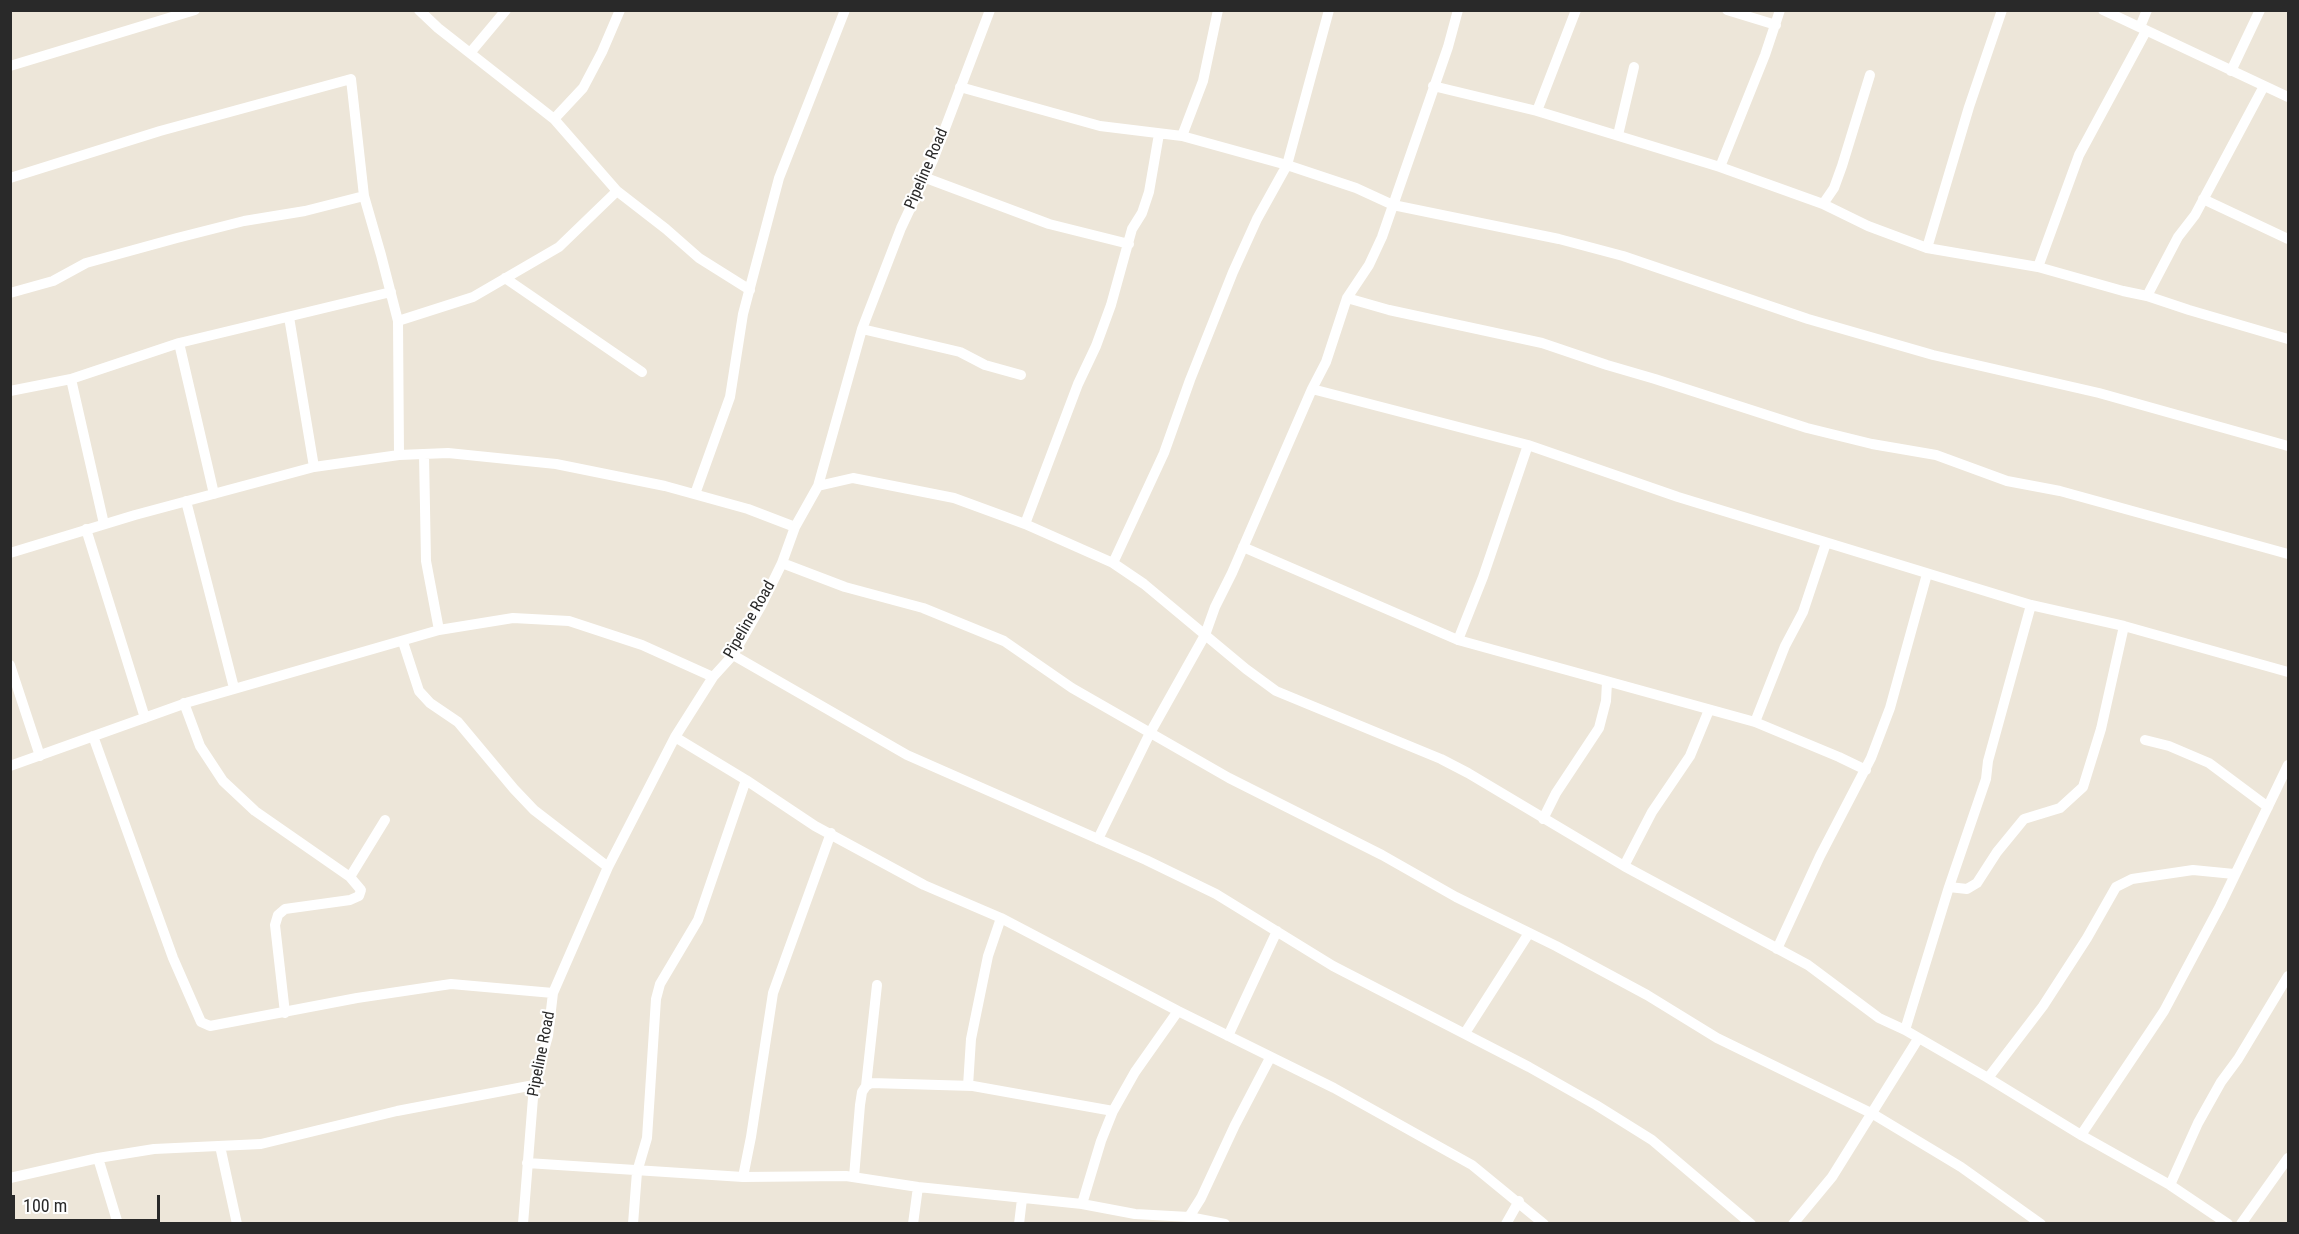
<!DOCTYPE html>
<html>
<head>
<meta charset="utf-8">
<style>
  body { margin:0 }
  #map { position:relative; width:2299px; height:1234px; overflow:hidden; background:#ede6d9; font-family:"Roboto Condensed",sans-serif }
  canvas { display:block }
  .frame { position:absolute; inset:0; border:12px solid #292929; pointer-events:none }
  .scale { position:absolute; left:12px; top:1195px; width:148px; height:27px; box-sizing:border-box; border:3px solid #292929; border-top:0; padding-left:8px; font-size:18px; line-height:21px; white-space:nowrap; color:#292929; -webkit-text-stroke:4px #fff; paint-order:stroke }
</style>
</head>
<body>
<div id="map">
<canvas width="2299" height="1234"></canvas>
<div class="frame"></div>
<div class="scale">100 m</div>
</div>
<script>
const ctx = document.querySelector('canvas').getContext('2d');
ctx.lineJoin = 'round';
function poly(rows) {
  const path = new Path2D();
  for (const r of rows) {
    path.moveTo(r[0], r[1]);
    for (let i = 2; i < r.length; i += 2) path.lineTo(r[i], r[i + 1]);
  }
  return path;
}
function strokePath(path, color, width, dash) {
  ctx.strokeStyle = color;
  ctx.lineWidth = width;
  ctx.lineCap = dash ? 'butt' : 'round';
  ctx.setLineDash(dash || []);
  ctx.stroke(path);
}
function drawText(font, color, halo, rows, align = 'center') {
  ctx.font = font + ' "Roboto Condensed",sans-serif';
  ctx.lineWidth = 4.5;
  ctx.setLineDash([]);
  ctx.textBaseline = 'middle';
  ctx.strokeStyle = halo;
  ctx.fillStyle = color;
  for (const [text, x, y, turn = 0] of rows) {
    ctx.save();
    ctx.translate(x, y);
    ctx.rotate((+turn || 0) * Math.PI / 180);
    ctx.textAlign = isNaN(turn) ? turn : align;
    if (halo) ctx.strokeText(text, 0, 0);
    ctx.fillText(text, 0, 0);
    ctx.restore();
  }
}
strokePath(poly([
  [419,10,438,28,554,119,617,191,666,229,699,258,750,290],
  [1727,10,1776,25],
  [2103,10,2288,97],
  [2140,27,2147,10],
  [470,53,506,10],
  [10,66,195,10],
  [2231,71,2260,10],
  [1433,86,1537,111,1720,167,1823,204,1868,226,1927,248,2038,267,2123,291,2147,296,2189,310,2288,339],
  [960,87,1100,126,1182,136,1287,165,1356,188,1393,205,1559,239,1623,256,1808,319,1933,355,2099,393,2288,446],
  [1537,111,1576,10],
  [554,119,583,88,602,52,620,10],
  [1618,135,1634,67],
  [1182,136,1203,81,1218,10],
  [1720,167,1765,55,1780,10],
  [10,178,160,131,351,79,364,196,381,255,398,321,399,455],
  [926,178,1049,224,1129,244],
  [2203,199,2288,239],
  [1823,204,1834,188,1842,166,1870,75],
  [1927,248,1969,107,2002,10],
  [2038,267,2079,155,2146,31],
  [505,278,642,372],
  [10,293,53,281,86,263,177,238,244,221,305,211,364,196],
  [2147,296,2178,237,2195,215,2264,86],
  [1347,298,1389,310,1542,343,1607,365,1655,379,1807,428,1872,444,1936,455,2007,481,2060,491,2288,554],
  [289,317,314,467],
  [398,321,473,297,559,247,617,191],
  [862,329,960,352,985,365,1021,375],
  [179,343,214,494],
  [71,379,104,524],
  [1312,389,1528,445,1678,497,2031,605,2124,626,2288,672],
  [10,391,71,379,179,343,391,292],
  [424,454,426,561,439,630],
  [818,486,853,478,954,498,1025,524,1113,563,1144,584,1246,669,1276,691,1441,759,1468,773,1624,866,1808,965,1879,1018,1905,1030,1988,1078,2081,1135,2170,1185,2228,1224],
  [695,494,730,397,743,314,779,178,845,10],
  [186,501,234,688],
  [1025,524,1078,384,1096,346,1111,305,1132,229,1142,213,1149,192,1159,134],
  [86,529,145,718],
  [1243,547,1458,640,1755,722,1839,757,1866,770],
  [10,553,135,515,314,467,399,455,448,453,556,464,665,486,748,509,795,527],
  [782,563,845,587,923,608,1004,641,1072,688,1229,778,1382,855,1456,897,1556,946,1647,995,1717,1038,1873,1114,1961,1167,2041,1224],
  [1113,563,1164,453,1190,380,1233,272,1257,219,1287,165,1329,10],
  [1458,640,1483,577,1528,445],
  [403,642,419,691,430,703,458,722,514,789,534,810,608,867],
  [733,655,907,755,1146,860,1216,894,1333,966,1529,1067,1596,1105,1652,1140,1751,1224],
  [10,665,40,756],
  [184,703,200,746,223,781,255,811,350,877,361,890,359,896,350,900,285,909,278,915,275,925,285,1013],
  [1755,722,1785,646,1803,612,1826,543],
  [93,736,173,958,201,1022,210,1026,357,998,451,984,553,993],
  [675,737,746,780,815,826,924,885,1001,918,1178,1011,1334,1088,1472,1165,1544,1224],
  [2145,740,2169,746,2209,763,2268,807],
  [10,766,189,702,439,630,513,618,569,621,642,645,713,677],
  [1543,819,1556,793,1599,728,1606,701,1607,682],
  [1098,839,1150,733,1205,635,1215,607,1232,573,1312,389,1326,362,1347,298,1369,265,1382,237,1448,47,1458,10],
  [1624,866,1652,812,1690,756,1709,710],
  [350,877,385,820],
  [1949,887,1967,889,1977,883,1997,852,2024,819,2060,808,2083,787,2101,729,2124,626],
  [1777,949,1820,856,1871,758,1890,708,1927,574],
  [1905,1030,1949,887,1986,779,1988,761,2031,605],
  [1465,1033,1529,933],
  [1228,1036,1277,931],
  [1988,1078,2043,1006,2087,938,2116,887,2132,879,2193,870,2234,874],
  [866,1086,871,1083,973,1086,1113,1111],
  [968,1086,971,1039,988,956,1001,918],
  [2081,1135,2164,1011,2220,906,2288,765],
  [220,1146,237,1224],
  [98,1158,118,1224],
  [527,1163,743,1177,846,1176,918,1187,1082,1204,1135,1214,1189,1217,1225,1224],
  [743,1177,751,1137,773,993,831,833],
  [854,1177,860,1105,862,1092,866,1086,877,985],
  [10,1178,98,1158,154,1149,261,1144,397,1111,534,1085],
  [2170,1185,2198,1123,2221,1082,2238,1059,2288,976],
  [1082,1204,1101,1141,1113,1111,1135,1072,1178,1011],
  [1189,1217,1201,1198,1235,1125,1270,1058],
  [523,1224,534,1085,548,1036,553,993,608,867,675,737,713,677,733,655,761,606,782,563,795,527,818,486,862,329,901,228,933,160,990,10],
  [633,1224,637,1172,647,1138,656,999,660,984,698,920,746,780],
  [913,1224,918,1187],
  [1019,1224,1022,1199],
  [1506,1224,1519,1201],
  [1793,1224,1832,1177,1918,1039],
  [2241,1224,2288,1158]
]), '#fff', 10);
drawText('16px', '#292929', '#fff', [
  ["Pipeline Road",927,169,-67],
  ["Pipeline Road",750,620,-60],
  ["Pipeline Road",542,1054,-79]
]);
</script>
</body>
</html>
